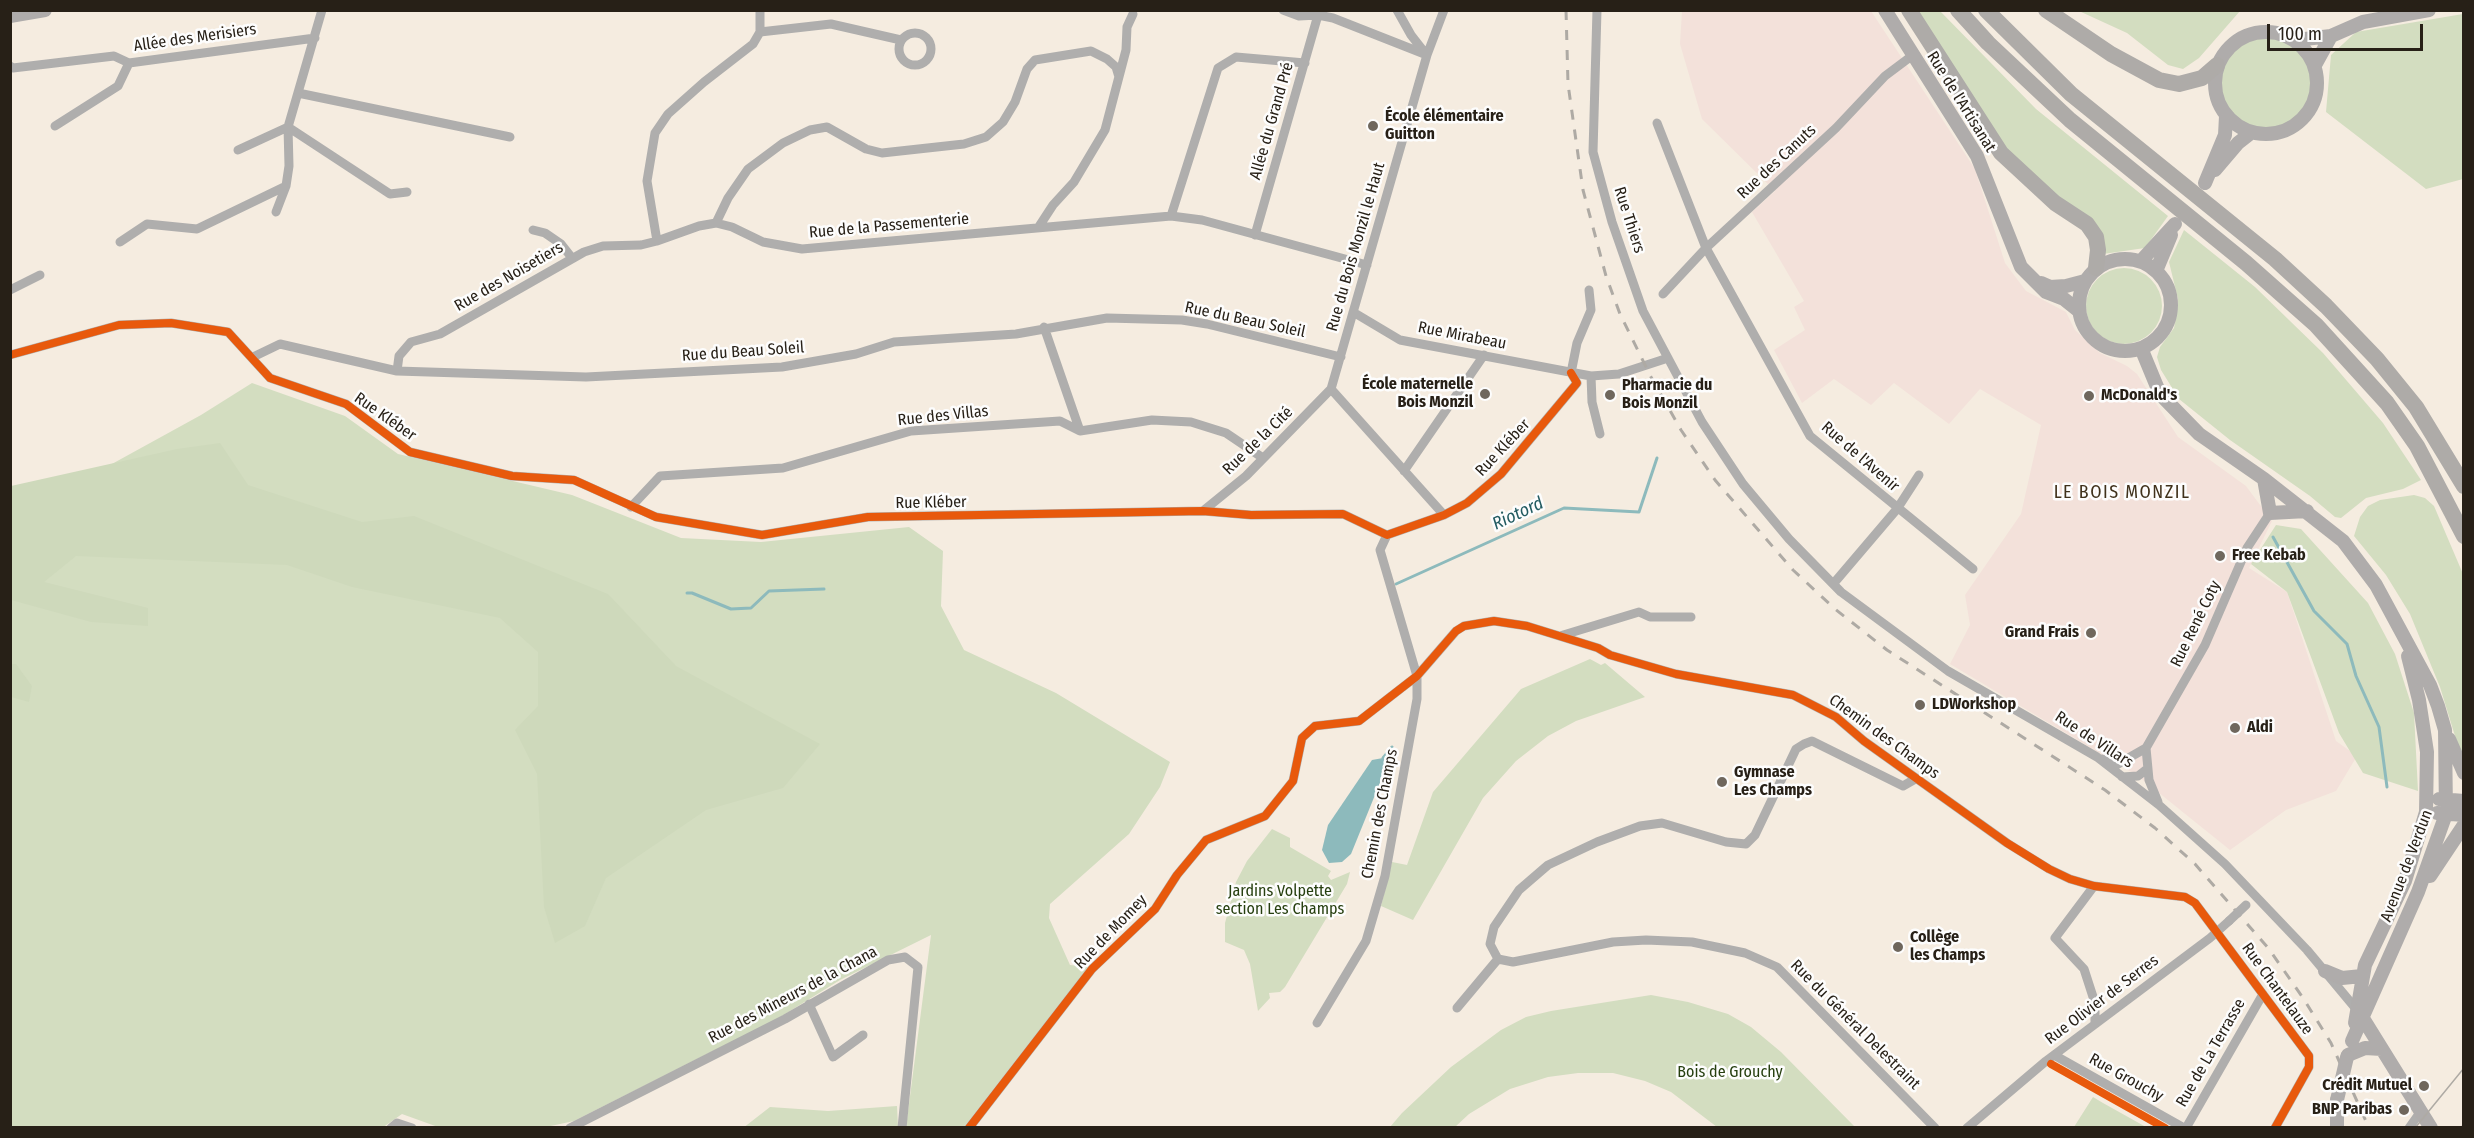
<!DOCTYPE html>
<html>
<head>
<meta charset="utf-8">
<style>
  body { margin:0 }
  #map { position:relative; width:2474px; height:1138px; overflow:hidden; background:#f5ece0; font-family:"Fira Sans Condensed",sans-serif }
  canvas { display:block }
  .frame { position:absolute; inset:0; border:12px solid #272017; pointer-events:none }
  .scale { position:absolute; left:2267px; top:24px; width:156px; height:27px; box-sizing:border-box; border:3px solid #272017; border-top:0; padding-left:8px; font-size:18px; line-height:21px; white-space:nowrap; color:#272017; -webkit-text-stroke:4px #fdfdfd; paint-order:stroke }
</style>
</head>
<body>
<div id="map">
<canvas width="2474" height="1138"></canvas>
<div class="frame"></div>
<div class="scale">100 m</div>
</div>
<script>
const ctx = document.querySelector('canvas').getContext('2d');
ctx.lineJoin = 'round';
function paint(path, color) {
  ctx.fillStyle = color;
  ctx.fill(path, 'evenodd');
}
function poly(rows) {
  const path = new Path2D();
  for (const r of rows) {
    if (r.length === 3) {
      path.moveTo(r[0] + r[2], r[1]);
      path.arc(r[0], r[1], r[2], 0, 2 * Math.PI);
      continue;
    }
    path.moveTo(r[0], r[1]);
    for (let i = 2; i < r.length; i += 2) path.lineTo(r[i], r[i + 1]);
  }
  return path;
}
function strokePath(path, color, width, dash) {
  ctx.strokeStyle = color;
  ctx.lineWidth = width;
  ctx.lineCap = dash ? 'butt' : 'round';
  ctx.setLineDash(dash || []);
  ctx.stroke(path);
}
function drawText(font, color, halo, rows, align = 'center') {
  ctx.font = font + ' "Fira Sans Condensed",sans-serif';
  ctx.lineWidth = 5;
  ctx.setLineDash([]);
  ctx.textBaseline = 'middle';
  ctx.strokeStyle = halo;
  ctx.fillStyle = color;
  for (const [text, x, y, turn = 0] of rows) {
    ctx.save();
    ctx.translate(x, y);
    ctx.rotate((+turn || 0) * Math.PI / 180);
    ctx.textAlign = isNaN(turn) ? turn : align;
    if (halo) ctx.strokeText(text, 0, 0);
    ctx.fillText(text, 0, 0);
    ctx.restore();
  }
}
paint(poly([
  [1682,11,1871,11,1975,169,2005,263,2026,291,2066,312,2075,330,2100,353,2127,366,2137,374,2178,437,2246,486,2272,521,2249,568,2287,592,2336,741,2357,756,2336,791,2286,810,2230,850,2138,776,1950,664,1970,625,1965,595,2021,514,2041,425,1980,389,1949,424,1894,383,1871,405,1834,379,1802,403,1774,350,1805,330,1794,307,1804,301,1752,212,1775,191,1702,119,1680,44]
]), '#f3e1da');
paint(poly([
  [1913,11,1940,11,2036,109,2168,216,2145,248,2103,254,2053,195,2012,157],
  [2079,11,2240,11,2199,58,2183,69,2168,65,2127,33],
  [2463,14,2463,179,2426,189,2326,112,2331,55,2356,32],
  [2266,83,46],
  [2184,230,2255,287,2323,353,2383,423,2421,480,2403,489,2366,498,2341,518,2335,517,2310,496,2230,440,2179,399,2161,370,2157,357,2160,347,2174,328,2177,313,2178,299,2169,262],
  [2124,306,38],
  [252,383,345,416,398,454,572,495,681,538,761,542,909,527,943,551,941,606,964,650,1056,693,1170,762,1160,787,1129,834,1050,904,1049,918,1070,965,1088,967,964,1127,906,1127,931,935,840,980,769,1024,713,1051,574,1121,546,1127,438,1127,402,1114,382,1128,11,1127,10,520,201,415],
  [2414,495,2425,498,2434,506,2463,574,2463,762,2440,687,2410,614,2386,575,2354,536,2360,517,2368,506,2380,500],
  [2276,525,2301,529,2368,603,2395,654,2414,713,2418,791,2363,773,2339,733,2287,592,2251,564],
  [1590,659,1601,665,1605,663,1645,697,1576,721,1548,736,1516,761,1483,798,1413,920,1381,906,1392,862,1407,865,1433,792,1521,689],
  [1272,829,1290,838,1290,847,1331,871,1328,876,1331,880,1350,872,1347,884,1285,987,1280,992,1269,993,1270,998,1258,1011,1250,964,1244,950,1225,942,1225,923,1236,882,1247,861],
  [1651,995,1688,1002,1728,1014,1751,1027,1781,1052,1855,1127,1717,1127,1671,1092,1645,1081,1613,1073,1578,1073,1548,1077,1510,1089,1469,1114,1455,1127,1390,1127,1402,1113,1451,1067,1501,1030,1526,1017,1551,1011],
  [2093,1097,2103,1103,2146,1127,2074,1127],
  [897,1106,898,1127,743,1128,770,1107,828,1111]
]), '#d3ddc0');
paint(poly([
  [220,443,248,485,362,522,414,516,608,594,676,666,820,744,783,788,706,810,606,878,585,926,555,943,544,907,537,774,515,730,538,706,538,652,500,618,352,587,287,565,76,556,44,582,148,608,148,626,91,622,11,600,11,486,177,449],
  [11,664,16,664,32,686,29,702,11,697]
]), '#ced9bb');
paint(poly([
  [1383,758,1388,763,1351,854,1342,862,1329,863,1322,850,1328,825,1372,760]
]), '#8dbabc');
strokePath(poly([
  [2273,537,2314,611,2347,644,2356,676,2379,727,2387,787],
  [1396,584,1564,508,1639,512,1657,458],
  [687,593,692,593,731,609,751,608,769,591,824,589],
  [1383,758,1392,747]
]), '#8dbabc', 3);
strokePath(poly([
  [760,10,760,32,753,44,704,82,668,114,655,133,647,181,657,241,699,226,716,223,732,227,763,242,802,249,1171,216,1202,220,1367,265],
  [1283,10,1299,16,1318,15,1333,18,1427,55],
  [1397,10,1411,35,1425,53],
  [1597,10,1593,152,1612,222,1643,311,1702,422,1743,484,1789,539,1841,592,1948,671,2097,757,2159,805,2225,864,2307,950,2357,1010],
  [760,32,831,24,901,40],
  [915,49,16],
  [10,66,13,68,114,56,129,63,315,38],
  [298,93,510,137],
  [1657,123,1706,248,1810,436,1973,569],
  [55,126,118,86,129,63],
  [238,150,288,127,390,194,407,192],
  [276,212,286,186,289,166,288,127,322,10],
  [1171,216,1218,68,1236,57,1305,63],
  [716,223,728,198,748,169,783,143,810,130,827,127,866,149,882,153,964,144,986,137,1003,122,1015,102,1027,69,1035,60,1091,51,1107,59,1116,67,1119,77],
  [1038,228,1053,205,1074,182,1105,130,1126,50,1127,27,1133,14],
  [533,230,545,233,561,244,572,258],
  [1255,235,1318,15],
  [120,242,147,224,197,229,286,186],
  [10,290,40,275],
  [1663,294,1706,248,1836,128,1885,76,1913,55],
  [1353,312,1400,340,1591,376,1592,402,1600,434],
  [1044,327,1080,431],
  [10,355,119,325,171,323,228,332,270,378,346,404,410,452,512,476,574,480,656,517,762,535,868,517,1203,511,1251,515,1343,514,1387,535,1444,515,1467,503,1501,474,1577,383,1571,373],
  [253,357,280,344,397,371,586,377,782,367,856,354,894,342,1016,334,1107,318,1182,320,1207,324,1341,357],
  [397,371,399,356,411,342,440,334,584,252,603,246,641,245,657,241],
  [1571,373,1577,343,1591,310,1589,290],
  [1591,376,1619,374,1668,358],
  [1331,389,1444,515],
  [1404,471,1484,355],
  [631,507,660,476,783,468,911,431,1060,421,1080,431,1152,420,1191,422,1226,433,1263,458],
  [1203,511,1246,476,1331,389,1427,55,1444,10],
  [1834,583,1897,509,1919,475],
  [1560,636,1639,612,1650,617,1691,617],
  [2146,748,2149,780,2158,802],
  [2102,759,2118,764,2146,748,2205,645,2247,548,2270,513],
  [2122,777,2138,776,2147,769],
  [1917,778,1903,786,1812,741,1804,744,1796,749,1755,835,1746,844,1726,842,1662,823,1640,826,1597,842,1548,865,1519,890,1494,927,1490,944,1498,959,1513,962,1613,942,1646,940,1692,942,1745,953,1777,967,1935,1128],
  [2094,886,2055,938,2084,969,2095,1003,2095,1023],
  [809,1004,833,1057,863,1035],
  [1457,1008,1498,959],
  [1317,1023,1366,941,1385,876,1417,699,1417,676,1380,550,1387,535],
  [2054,1055,2184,1128],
  [391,1128,397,1123,412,1128],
  [570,1128,785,1019,888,960,905,957,918,967,902,1128],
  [969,1128,1092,969,1155,909,1177,875,1206,840,1265,816,1293,781,1302,738,1315,726,1359,721,1417,676,1456,631,1464,626,1494,621,1527,626,1598,648,1610,655,1676,674,1793,695,1836,717,1864,741,2007,843,2049,869,2070,879,2094,886,2185,897,2195,903,2309,1056,2309,1067,2275,1128],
  [1967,1128,2046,1061,2210,938,2229,921],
  [2186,1128,2263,994],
  [2409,1128,2421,1111]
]), '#afaead', 9);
strokePath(poly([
  [1885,10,1977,156,2021,267,2046,292,2064,299,2079,311],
  [10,16,45,10],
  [2266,83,51],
  [2296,40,2331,36,2363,22,2429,10],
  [2315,65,2331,36],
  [2215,170,2238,143,2252,132],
  [2205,183,2225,135,2226,116],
  [2125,305,46],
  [2141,261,2175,224],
  [2156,271,2171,235],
  [2041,283,2050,287,2066,286,2085,281],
  [2141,348,2160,394,2199,434,2264,479,2343,541,2376,585,2430,685,2438,706,2445,730,2446,814,2418,892,2352,1041],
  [2264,479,2270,513,2307,511],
  [2449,739,2464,773],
  [2439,799,2464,801],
  [2437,813,2464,815],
  [2430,876,2464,825],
  [2325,971,2342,978,2362,976],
  [2359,1012,2431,1128],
  [2355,1023,2365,965,2405,881,2426,812,2427,752,2419,700,2408,656],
  [2348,1055,2365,1048,2382,1049],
  [2337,1128,2337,1100]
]), '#afacab', 14);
strokePath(poly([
  [1909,10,2001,153,2055,203,2087,224,2096,237,2098,250,2096,268],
  [1958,10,1988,43,2070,120,2246,263,2316,325,2387,403,2417,446,2464,536],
  [1986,10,2071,94,2275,259,2326,306,2377,359,2416,407,2464,486],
  [2046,10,2111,54,2159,80,2179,84,2202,78,2217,65]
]), '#aeaba8', 16);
strokePath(poly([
  [2415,1128,2464,1068],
  [2455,1128,2464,1126]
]), '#aeaaa4', 1.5);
strokePath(poly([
  [1566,10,1568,84,1583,190,1606,276,1620,314,1651,377,1681,430,1715,480,1793,570,1835,609,1887,650,2105,790,2155,828,2195,864,2269,949,2303,998,2331,1043,2369,1128]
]), '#aeaaa4', 3, [10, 10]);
strokePath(poly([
  [2229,921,2246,905]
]), '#afaead', 9);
strokePath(poly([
  [2337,1100,2347,1057]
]), '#afacab', 14);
strokePath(poly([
  [10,355,119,325,171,323,228,332,270,378,346,404,410,452,512,476,574,480,656,517,762,535,868,517,1203,511,1251,515,1343,514,1387,535,1444,515,1467,503,1501,474,1577,383,1571,373],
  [2051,1064,2165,1128],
  [969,1128,1092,969,1155,909,1177,875,1206,840,1265,816,1293,781,1302,738,1315,726,1359,721,1417,676,1456,631,1464,626,1494,621,1527,626,1598,648,1610,655,1676,674,1793,695,1836,717,1864,741,2007,843,2049,869,2070,879,2094,886,2185,897,2195,903,2309,1056,2309,1067,2275,1128]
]), '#e8590c', 8);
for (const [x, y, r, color] of [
  [1373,126,6,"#6f675d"],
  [1485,394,6,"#6f675d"],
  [1610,395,6,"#6f675d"],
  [2089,396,6,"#6f675d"],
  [2220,556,6,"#6f675d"],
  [2091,633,6,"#6f675d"],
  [1920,705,6,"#6f675d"],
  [2235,728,6,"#6f675d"],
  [1722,782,6,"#6f675d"],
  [1898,947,6,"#6f675d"],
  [2424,1086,6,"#6f675d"],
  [2404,1110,6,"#6f675d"]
]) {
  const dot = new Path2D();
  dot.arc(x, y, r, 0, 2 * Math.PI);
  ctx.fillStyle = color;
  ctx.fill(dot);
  strokePath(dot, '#fdfdfd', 2);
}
drawText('16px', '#272017', '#fdfdfd', [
  ["Allée des Merisiers",195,38,-8],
  ["Rue de l'Artisanat",1961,102,58],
  ["Allée du Grand Pré",1272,121,-74],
  ["Rue des Canuts",1777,162,-43],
  ["Rue Thiers",1629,220,72],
  ["Rue de la Passementerie",889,226,-5],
  ["Rue du Bois Monzil le Haut",1356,247,-74],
  ["Rue des Noisetiers",509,277,-30],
  ["Rue du Beau Soleil",1245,320,12],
  ["Rue Mirabeau",1462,336,11],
  ["Rue du Beau Soleil",743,352,-4],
  ["Rue des Villas",943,416,-6],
  ["Rue Kléber",385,417,35],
  ["Rue de la Cité",1258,441,-44],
  ["Rue Kléber",1503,448,-47],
  ["Rue de l'Avenir",1860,457,41],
  ["Rue Kléber",931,503,-1],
  ["Rue René Coty",2196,624,-64],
  ["Chemin des Champs",1884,737,36],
  ["Rue de Villars",2094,740,33],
  ["Chemin des Champs",1380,814,-79],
  ["Avenue de Verdun",2407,866,-69],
  ["Rue de Momey",1111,932,-46],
  ["Rue Chantelauze",2277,989,54],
  ["Rue des Mineurs de la Chana",793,995,-28],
  ["Rue Olivier de Serres",2102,1000,-37],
  ["Rue du Général Delestraint",1855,1025,45],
  ["Rue de La Terrasse",2211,1053,-60],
  ["Rue Grouchy",2126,1078,29]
]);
drawText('bold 16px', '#272017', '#fdfdfd', [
  ["École élémentaire",1385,117],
  ["Guitton",1385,135],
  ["École maternelle",1473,385,"right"],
  ["Bois Monzil",1473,403,"right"],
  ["Pharmacie du",1622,386],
  ["Bois Monzil",1622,404],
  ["McDonald's",2101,396],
  ["Free Kebab",2232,556],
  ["Grand Frais",2079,633,"right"],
  ["LDWorkshop",1932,705],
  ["Aldi",2247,728],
  ["Gymnase",1734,773],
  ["Les Champs",1734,791],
  ["Collège",1910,938],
  ["les Champs",1910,956],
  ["Crédit Mutuel",2412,1086,"right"],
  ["BNP Paribas",2392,1110,"right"]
], 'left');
drawText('16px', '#263f0f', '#fdfdfd', [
  ["Jardins Volpette",1280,892],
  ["section Les Champs",1280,910],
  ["Bois de Grouchy",1730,1073]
]);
ctx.letterSpacing = '1.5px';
drawText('18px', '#40311b', '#fdfdfd', [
  ["LE BOIS MONZIL",2122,493]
]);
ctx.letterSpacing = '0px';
drawText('italic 18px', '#225b61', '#fdfdfd', [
  ["Riotord",1518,514,-25]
]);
</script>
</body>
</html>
